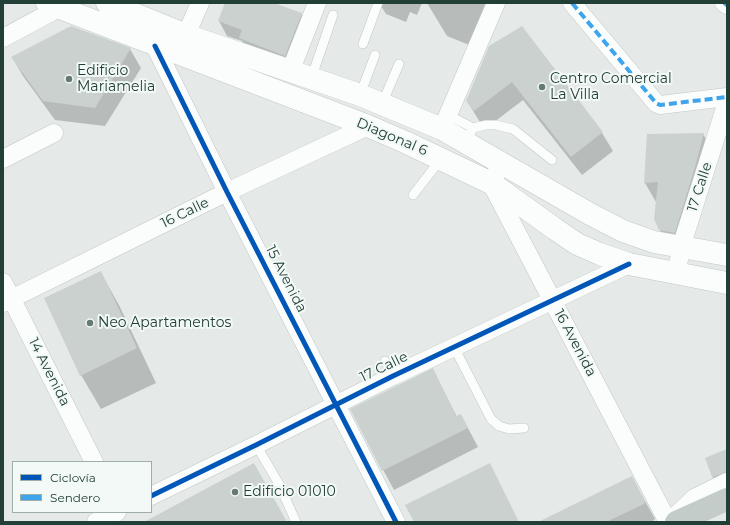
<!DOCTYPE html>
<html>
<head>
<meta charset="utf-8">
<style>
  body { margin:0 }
  #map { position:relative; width:730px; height:525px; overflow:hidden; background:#e5eae8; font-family:Montserrat,sans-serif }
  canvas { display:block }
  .frame { position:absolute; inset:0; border:4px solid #213e37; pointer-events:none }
  .legend { position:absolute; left:12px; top:461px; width:140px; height:52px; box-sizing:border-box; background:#f2f9f6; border:1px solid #9eaeaa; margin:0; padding:5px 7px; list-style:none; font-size:12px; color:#213e37 }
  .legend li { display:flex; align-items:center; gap:8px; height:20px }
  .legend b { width:20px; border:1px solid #9eaeaa }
</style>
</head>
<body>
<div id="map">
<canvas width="730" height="525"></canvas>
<div class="frame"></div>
<ul class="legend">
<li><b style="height:5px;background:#0057b8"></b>Ciclovía</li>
<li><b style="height:5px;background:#3ea4ec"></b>Sendero</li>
</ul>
</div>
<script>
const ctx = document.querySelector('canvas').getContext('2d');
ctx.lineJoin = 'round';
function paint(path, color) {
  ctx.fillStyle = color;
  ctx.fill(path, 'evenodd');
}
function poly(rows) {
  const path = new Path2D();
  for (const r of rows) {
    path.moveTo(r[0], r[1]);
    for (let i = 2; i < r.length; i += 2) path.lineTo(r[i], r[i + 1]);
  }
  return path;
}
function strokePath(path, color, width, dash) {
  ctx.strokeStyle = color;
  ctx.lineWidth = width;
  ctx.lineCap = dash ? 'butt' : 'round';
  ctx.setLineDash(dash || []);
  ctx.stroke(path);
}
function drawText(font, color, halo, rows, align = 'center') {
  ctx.font = font + ' Montserrat,sans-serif';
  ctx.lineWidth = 4;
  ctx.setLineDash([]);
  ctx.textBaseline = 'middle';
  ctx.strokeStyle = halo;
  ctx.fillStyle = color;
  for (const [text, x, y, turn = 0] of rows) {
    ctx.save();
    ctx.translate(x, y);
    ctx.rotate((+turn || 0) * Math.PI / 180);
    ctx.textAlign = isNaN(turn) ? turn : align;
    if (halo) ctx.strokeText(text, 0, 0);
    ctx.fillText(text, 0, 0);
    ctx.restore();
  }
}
paint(poly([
  [226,3,271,3,301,14,309,29,293,69,248,52,242,41,227,36,219,21],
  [379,3,422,3,417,15,410,12,406,22,386,14],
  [427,3,505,3,499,19,491,16,479,49,447,36],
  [490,47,602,133,613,151,582,175,523,100,485,129,478,119,467,101],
  [130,49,141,68,105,126,55,120,23,76,12,57],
  [703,134,714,152,671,249,660,230,656,202,645,183,648,135],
  [101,273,120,307,156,383,101,409,81,375],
  [433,370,457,417,461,415,478,447,394,490,351,410],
  [727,450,727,483,719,487,713,477,706,458],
  [632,478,655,519,652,522,540,522]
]), '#0003');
paint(poly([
  [225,3,274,3,302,13,285,56,239,38,242,30,218,21],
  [71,26,131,48,95,108,43,101,11,57],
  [522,26,603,132,571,157,512,82,474,111,466,101,489,46],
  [704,133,695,167,675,233,659,230,654,219,658,182,644,183,647,134],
  [101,271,137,348,80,376,44,298],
  [433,368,456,416,461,414,468,428,382,471,350,409],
  [727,449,727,472,712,477,705,458],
  [254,463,287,522,144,522],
  [490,463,519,522,414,522,405,505],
  [632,476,645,501,644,504,606,522,538,522]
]), '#cbd1cf');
const service = poly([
  [363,44,378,3],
  [311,79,333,15],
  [360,95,375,55],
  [382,104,399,64],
  [448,115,473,128],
  [466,143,473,128,486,125,496,125,513,129,552,160],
  [413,195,441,159],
  [454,347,491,419,499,426,509,429,524,428],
  [385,361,393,376],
  [256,445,279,484,296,522]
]);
const minor = poly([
  [572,3,656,103,660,105,727,97],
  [724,3,727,5],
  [186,35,200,3],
  [3,38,59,8],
  [155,46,227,192,396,522],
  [290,72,317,3],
  [442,129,496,3],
  [3,159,54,133],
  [501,164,491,183,668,522],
  [676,273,683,241,727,102],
  [3,282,94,462],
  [3,303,227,192,368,126],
  [151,496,256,445,393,376,629,264],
  [96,522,117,512]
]);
const tertiary = poly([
  [672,522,695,500,727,484]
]);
const secondary = poly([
  [47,3,368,126,405,142,491,183,555,229,577,244,600,254,629,264,727,283],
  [107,3,186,35,360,95,442,129,590,214,623,231,654,242,727,255]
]);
const trunk = poly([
  [676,522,727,499]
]);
strokePath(service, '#c2c7c5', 10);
strokePath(minor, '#c2c7c5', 19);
strokePath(tertiary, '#c2c7c5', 23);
strokePath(secondary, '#c0c8c5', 23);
strokePath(trunk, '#bcc6c4', 23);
strokePath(service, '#fbfcfc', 9);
strokePath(minor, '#fbfcfc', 18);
strokePath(tertiary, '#fbfcfc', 22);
strokePath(secondary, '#fbfcfc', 22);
strokePath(trunk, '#c4ccca', 22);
strokePath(poly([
  [572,3,656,103,660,105,727,97],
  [724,3,727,5]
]), '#3ea4ec', 4, [8, 4]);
strokePath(poly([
  [155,46,227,192,396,522],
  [151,496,256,445,393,376,629,264]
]), '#0057b8', 5);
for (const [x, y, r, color] of [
  [69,79,4,"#667a75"],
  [542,87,4,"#667a75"],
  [90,323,4,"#667a75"],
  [235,492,4,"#667a75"]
]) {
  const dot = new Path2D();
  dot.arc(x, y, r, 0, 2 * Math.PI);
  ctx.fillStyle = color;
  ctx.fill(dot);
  strokePath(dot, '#f2f9f6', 1.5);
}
drawText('14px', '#213e37', '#f2f9f6', [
  ["Edificio",77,71],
  ["Mariamelia",77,87],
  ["Centro Comercial",550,79],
  ["La Villa",550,95],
  ["Neo Apartamentos",98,323],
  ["Edificio 01010",243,492]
], 'left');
drawText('14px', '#213e37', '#f2f9f6', [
  ["Diagonal 6",392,137,23],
  ["17 Calle",700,187,-72],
  ["16 Calle",185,213,-26],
  ["15 Avenida",286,279,63],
  ["16 Avenida",575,343,62],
  ["17 Calle",384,367,-26],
  ["14 Avenida",49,372,63]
]);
</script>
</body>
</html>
